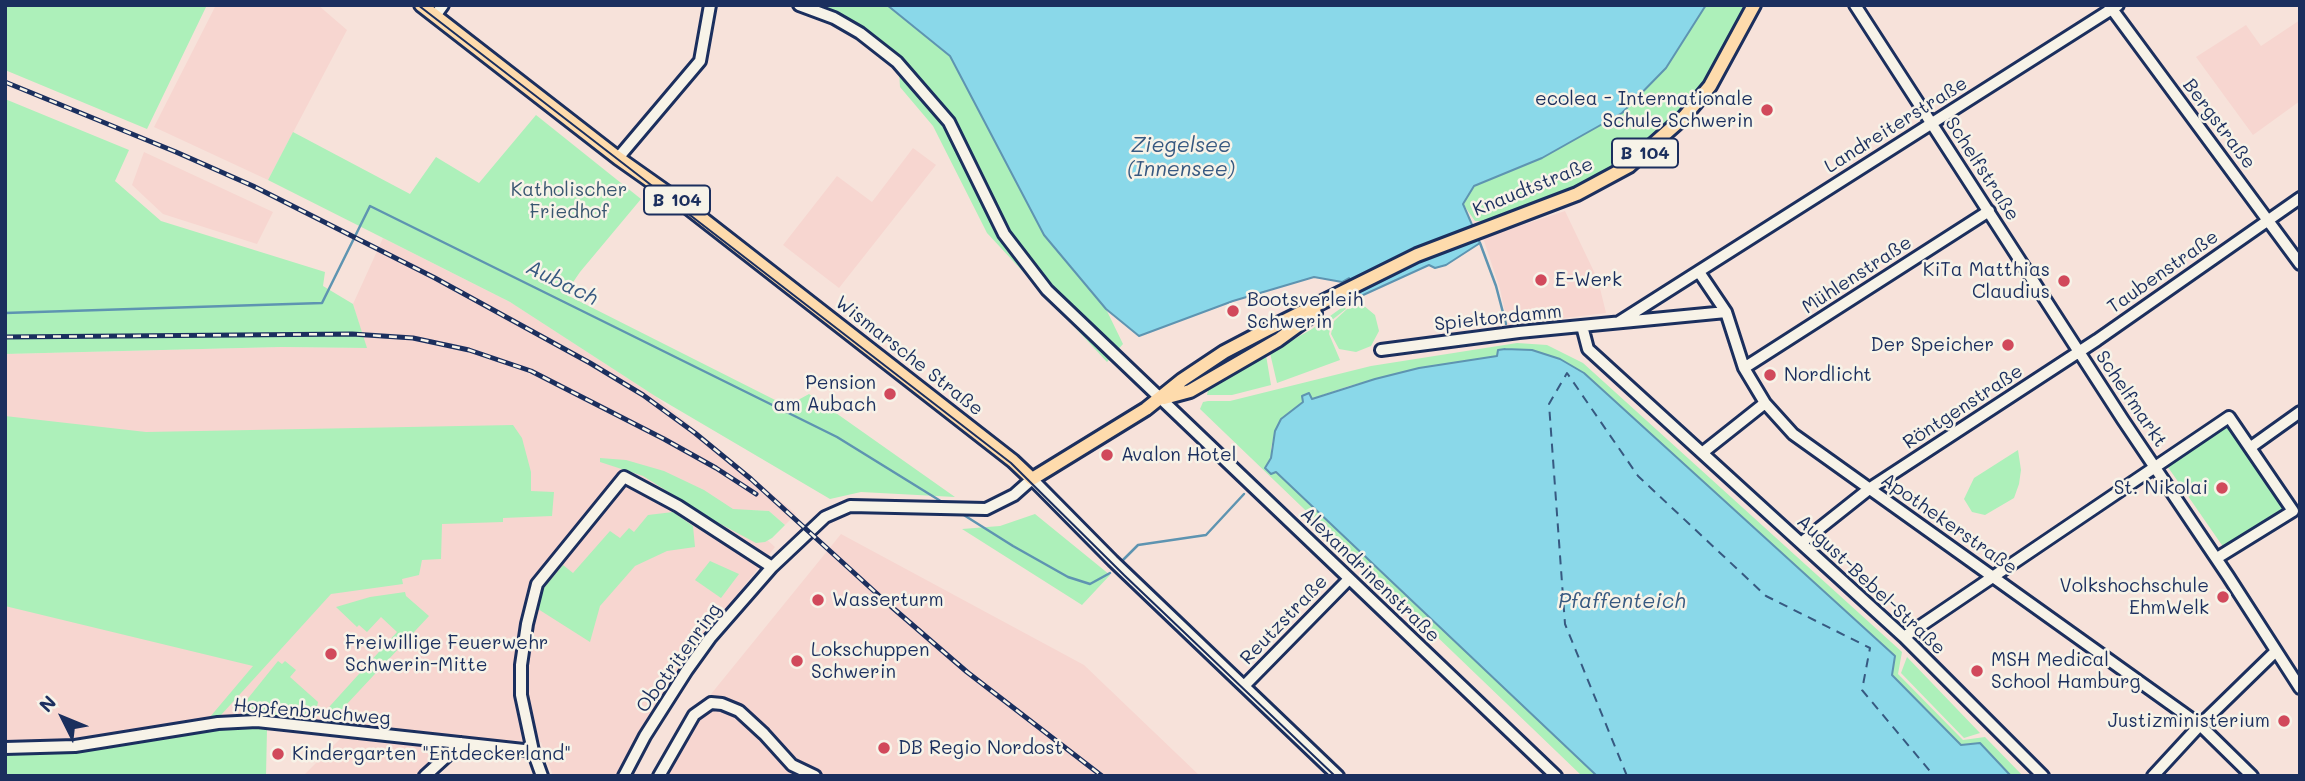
<!DOCTYPE html>
<html>
<head>
<meta charset="utf-8">
<style>
  body { margin:0 }
  #map { position:relative; width:2305px; height:781px; overflow:hidden; background:#f7e2da; font-family:Mali,sans-serif }
  canvas { display:block }
  .frame { position:absolute; inset:0; border:7px solid #1b2f5e; pointer-events:none }
  .north { position:absolute; left:28px; top:683px; width:70px; height:70px; -webkit-text-stroke:5px #f7f3e8; paint-order:stroke; rotate:313deg; font-size:19px; font-weight:700; line-height:28px; text-align:center; color:#1b2f5e }
  .north::after { content:''; display:block; margin:auto; width:24px; height:32px; background:#1b2f5e; clip-path:polygon(50% 0,100% 100%,50% 72%,0 100%) }
</style>
</head>
<body>
<div id="map">
<canvas width="2305" height="781"></canvas>
<div class="frame"></div>
<div class="north">N</div>
</div>
<script>
const ctx = document.querySelector('canvas').getContext('2d');
ctx.lineJoin = 'round';
function paint(path, color) {
  ctx.fillStyle = color;
  ctx.fill(path, 'evenodd');
}
function poly(rows) {
  const path = new Path2D();
  for (const r of rows) {
    path.moveTo(r[0], r[1]);
    for (let i = 2; i < r.length; i += 2) path.lineTo(r[i], r[i + 1]);
  }
  return path;
}
function strokePath(path, color, width, dash) {
  ctx.strokeStyle = color;
  ctx.lineWidth = width;
  ctx.lineCap = dash ? 'butt' : 'round';
  ctx.setLineDash(dash || []);
  ctx.stroke(path);
}
function drawText(font, color, halo, rows, align = 'center') {
  ctx.font = font + ' Mali,sans-serif';
  ctx.lineWidth = 5;
  ctx.setLineDash([]);
  ctx.textBaseline = 'middle';
  ctx.strokeStyle = halo;
  ctx.fillStyle = color;
  for (const [text, x, y, turn = 0] of rows) {
    ctx.save();
    ctx.translate(x, y);
    ctx.rotate((+turn || 0) * Math.PI / 180);
    ctx.textAlign = isNaN(turn) ? turn : align;
    if (halo) ctx.strokeText(text, 0, 0);
    ctx.fillText(text, 0, 0);
    ctx.restore();
  }
}
paint(poly([
  [216,5,318,5,347,30,268,180,154,127],
  [2300,20,2300,101,2253,135,2196,57,2246,25,2261,46],
  [913,148,936,165,839,288,783,245,837,176,872,202],
  [144,152,273,212,257,244,163,214,132,185],
  [1565,211,1598,280,1606,313,1508,325,1500,289,1483,238],
  [383,238,512,303,655,396,796,514,785,525,769,511,734,510,775,547,682,664,636,739,618,776,553,776,541,742,462,738,420,776,303,776,352,727,258,716,220,716,71,743,5,744,5,354,281,347,366,348,353,304],
  [841,534,1084,665,1200,776,659,776,694,715]
]), '#f7d6d0');
paint(poly([
  [5,5,207,5,147,129,5,70],
  [822,5,887,5,950,56,1044,235,1106,309,1123,344,1107,362,987,233,933,126,900,87,898,54],
  [1706,5,1747,5,1707,80,1685,108,1642,149,1604,175,1571,191,1488,221,1475,221,1463,204,1474,186,1542,158,1666,68],
  [5,99,129,150,115,181,161,221,325,272,323,286,353,304,367,348,281,347,5,354],
  [536,115,641,199,580,272,565,294,787,406,809,394,955,497,861,492,830,499,655,396,510,302,268,180,293,132,410,194,436,157,479,183],
  [1363,305,1375,315,1379,331,1371,346,1356,352,1339,349,1331,334,1334,321,1347,309],
  [1344,306,1346,309,1332,320,1329,334,1340,360,1277,383,1270,353,1312,329],
  [1517,343,1547,345,1583,363,1902,652,1898,674,1963,740,1985,737,2023,776,2011,776,1980,744,1961,745,1892,675,1497,356,1419,368,1349,386,1311,399,1309,393,1304,402,1281,419,1275,431,1271,448,1271,474,1276,471,1597,776,1582,776,1200,409,1203,402,1208,401,1230,401,1371,366],
  [1266,355,1271,385,1232,395,1207,395,1208,390],
  [5,416,146,432,513,425,522,438,531,472,531,491,554,492,552,516,503,518,503,522,442,524,441,559,422,560,419,575,402,579,403,584,331,594,221,715,210,717,253,666,5,606],
  [2229,417,2293,511,2226,551,2163,460],
  [2018,450,2021,470,2019,484,2014,498,1985,515,1972,512,1964,499,1974,478],
  [600,458,626,460,664,471,704,490,733,509,769,511,785,525,772,538,765,542,756,543,713,520,643,476,600,462],
  [673,512,693,526,695,547,667,551,635,566,600,606,590,642,538,609,543,589,563,565,573,573,610,531,620,538,629,528,634,532,648,515],
  [1035,514,1110,575,1082,605,962,529,1000,526],
  [710,561,739,574,721,598,695,580],
  [405,592,406,596,429,616,332,720,333,712,327,711,330,706,397,632,381,617,367,632,359,625,357,627,336,607,370,597],
  [1907,657,1980,733,1964,738,1901,673],
  [278,661,282,664,285,661,296,670,290,677,318,702,314,720,243,715,241,707],
  [253,727,267,729,266,776,5,776,5,754,88,751,218,728]
]), '#adf0ba');
const water = poly([
  [887,5,1706,5,1666,68,1622,113,1542,158,1474,186,1463,204,1480,243,1446,265,1435,268,1429,265,1361,296,1349,278,1342,282,1314,277,1233,301,1139,336,1106,309,1044,235,950,56,887,5],
  [1505,349,1532,350,1560,359,1584,373,1895,656,1892,675,1961,745,1980,743,2011,776,1597,776,1276,472,1271,474,1265,468,1271,458,1275,431,1281,419,1303,402,1302,396,1309,393,1312,399,1375,379,1419,368,1497,356,1498,350,1505,349]
]);
paint(water, '#8ad8e9');
strokePath(water, '#5e94b1', 2);
strokePath(poly([
  [1480,243,1496,286,1506,324],
  [5,313,322,303,370,206,837,437,947,505],
  [959,512,1013,546,1068,577,1090,584,1110,573],
  [1123,560,1138,545,1206,535,1244,494]
]), '#5e94b1', 2.5);
strokePath(poly([
  [1627,776,1565,624,1549,404,1567,373,1638,476,1766,596,1870,648,1862,690,1934,776]
]), '#375981', 2, [9, 7]);
const minor = poly([
  [799,5,834,18,860,33,897,62,949,122,1004,234,1047,290,1556,776],
  [1855,5,2123,420,2228,576,2300,688],
  [2109,5,2300,264],
  [435,16,443,5],
  [618,158,700,61,710,5],
  [1699,272,1726,312,1744,368,1765,403,1793,434,2200,725,2252,776],
  [1619,322,2118,5],
  [1582,326,1588,349,1904,637,2043,776],
  [1381,350,1519,332,1726,312],
  [1744,368,1989,211],
  [2251,447,2300,412],
  [1702,453,1765,403],
  [1801,543,1869,489,2097,340,2300,198],
  [1904,637,2229,417,2293,511,2217,558],
  [1244,686,1349,579],
  [5,748,75,746,218,723,257,721,533,751],
  [425,776,461,743],
  [542,776,533,751,521,695,521,665,527,624,537,584,624,477,678,506,772,567],
  [624,776,645,736,687,670,710,638,772,567,825,517,850,506,986,509,1014,495,1032,479,1113,561,1338,776],
  [659,776,694,715,711,703,722,704,739,711,764,734,792,765,815,776],
  [2153,776,2200,725,2276,651]
]);
const major = poly([
  [421,5,618,158,686,206,1013,461,1032,479,1146,409,1182,380,1224,352,1266,330,1417,255,1577,194,1629,166,1684,117,1710,86,1754,5],
  [1164,398,1190,391,1278,340,1315,313]
]);
strokePath(minor, '#1b2f5e', 16);
strokePath(major, '#1b2f5e', 18);
strokePath(minor, '#f7f3e8', 10);
strokePath(major, '#fedbac', 12);
strokePath(poly([
  [418,5,1011,463,1124,575,1335,776]
]), '#1b2f5e', 2);
const rail = poly([
  [5,82,176,152,253,186,435,278,590,363,643,395,695,433,751,479,886,602,967,672,1102,776],
  [5,337,352,334,413,338,469,350,531,371,664,439,716,468,756,494]
]);
strokePath(rail, '#1b2f5e', 5);
strokePath(rail, '#f7f3e8', 2.5, [8]);
for (const [x, y, r, color] of [
  [1767,110,7,"#d1495b"],
  [1541,280,7,"#d1495b"],
  [2064,281,7,"#d1495b"],
  [1233,311,7,"#d1495b"],
  [2008,345,7,"#d1495b"],
  [1770,375,7,"#d1495b"],
  [890,394,7,"#d1495b"],
  [1107,455,7,"#d1495b"],
  [2222,488,7,"#d1495b"],
  [2223,597,7,"#d1495b"],
  [818,600,7,"#d1495b"],
  [331,654,7,"#d1495b"],
  [797,661,7,"#d1495b"],
  [1977,671,7,"#d1495b"],
  [2284,721,7,"#d1495b"],
  [884,748,7,"#d1495b"],
  [278,754,7,"#d1495b"]
]) {
  const dot = new Path2D();
  dot.arc(x, y, r, 0, 2 * Math.PI);
  ctx.fillStyle = color;
  ctx.fill(dot);
  strokePath(dot, '#f7f3e8', 2.5);
}
for (const [x, y, w] of [
  [1645,153,66],
  [677,200,66]
]) {
  const box = new Path2D();
  box.roundRect(x - w / 2, y - 14.5, w, 29, 5);
  ctx.fillStyle = '#f7f3e8';
  ctx.fill(box);
  strokePath(box, '#1b2f5e', 2);
}
drawText('bold 18px', '#1b2f5e', null, [
  ["B 104",1645,153],
  ["B 104",677,200]
]);
drawText('19px', '#1b2f5e', '#f7f3e8', [
  ["ecolea - Internationale",1753,99,"right"],
  ["Schule Schwerin",1753,121,"right"],
  ["KiTa Matthias",2050,270,"right"],
  ["Claudius",2050,292,"right"],
  ["E-Werk",1555,280],
  ["Bootsverleih",1247,300],
  ["Schwerin",1247,322],
  ["Der Speicher",1994,345,"right"],
  ["Nordlicht",1784,375],
  ["Pension",876,383,"right"],
  ["am Aubach",876,405,"right"],
  ["Avalon Hotel",1121,455],
  ["St. Nikolai",2208,488,"right"],
  ["Volkshochschule",2209,586,"right"],
  ["EhmWelk",2209,608,"right"],
  ["Wasserturm",832,600],
  ["Freiwillige Feuerwehr",345,643],
  ["Schwerin-Mitte",345,665],
  ["Lokschuppen",811,650],
  ["Schwerin",811,672],
  ["MSH Medical",1991,660],
  ["School Hamburg",1991,682],
  ["Justizministerium",2270,721,"right"],
  ["DB Regio Nordost",898,748],
  ["Kindergarten \"Entdeckerland\"",292,754]
], 'left');
drawText('19px', '#1b2f5e', '#f7f3e8', [
  ["Bergstraße",2219,124,53],
  ["Landreiterstraße",1896,125,-32],
  ["Schelfstraße",1982,169,57],
  ["Knaudtstraße",1533,187,-22],
  ["Taubenstraße",2163,272,-35],
  ["Mühlenstraße",1857,275,-33],
  ["Spieltordamm",1498,318,-6],
  ["Wismarsche Straße",909,356,38],
  ["Schelfmarkt",2131,399,56],
  ["Röntgenstraße",1963,407,-33],
  ["Apothekerstraße",1949,524,35],
  ["Alexandrinenstraße",1370,575,44],
  ["August-Bebel-Straße",1871,585,43],
  ["Reutzstraße",1284,620,-46],
  ["Obotritenring",679,658,-54],
  ["Hopfenbruchweg",312,712,5]
]);
drawText('19px', '#385670', '#f7f3e8', [
  ["Katholischer",569,190],
  ["Friedhof",569,212]
]);
drawText('italic 21px', '#375981', '#f7f3e8', [
  ["Ziegelsee",1181,146],
  ["(Innensee)",1181,170],
  ["Aubach",562,283,26],
  ["Pfaffenteich",1622,602]
]);
</script>
</body>
</html>
